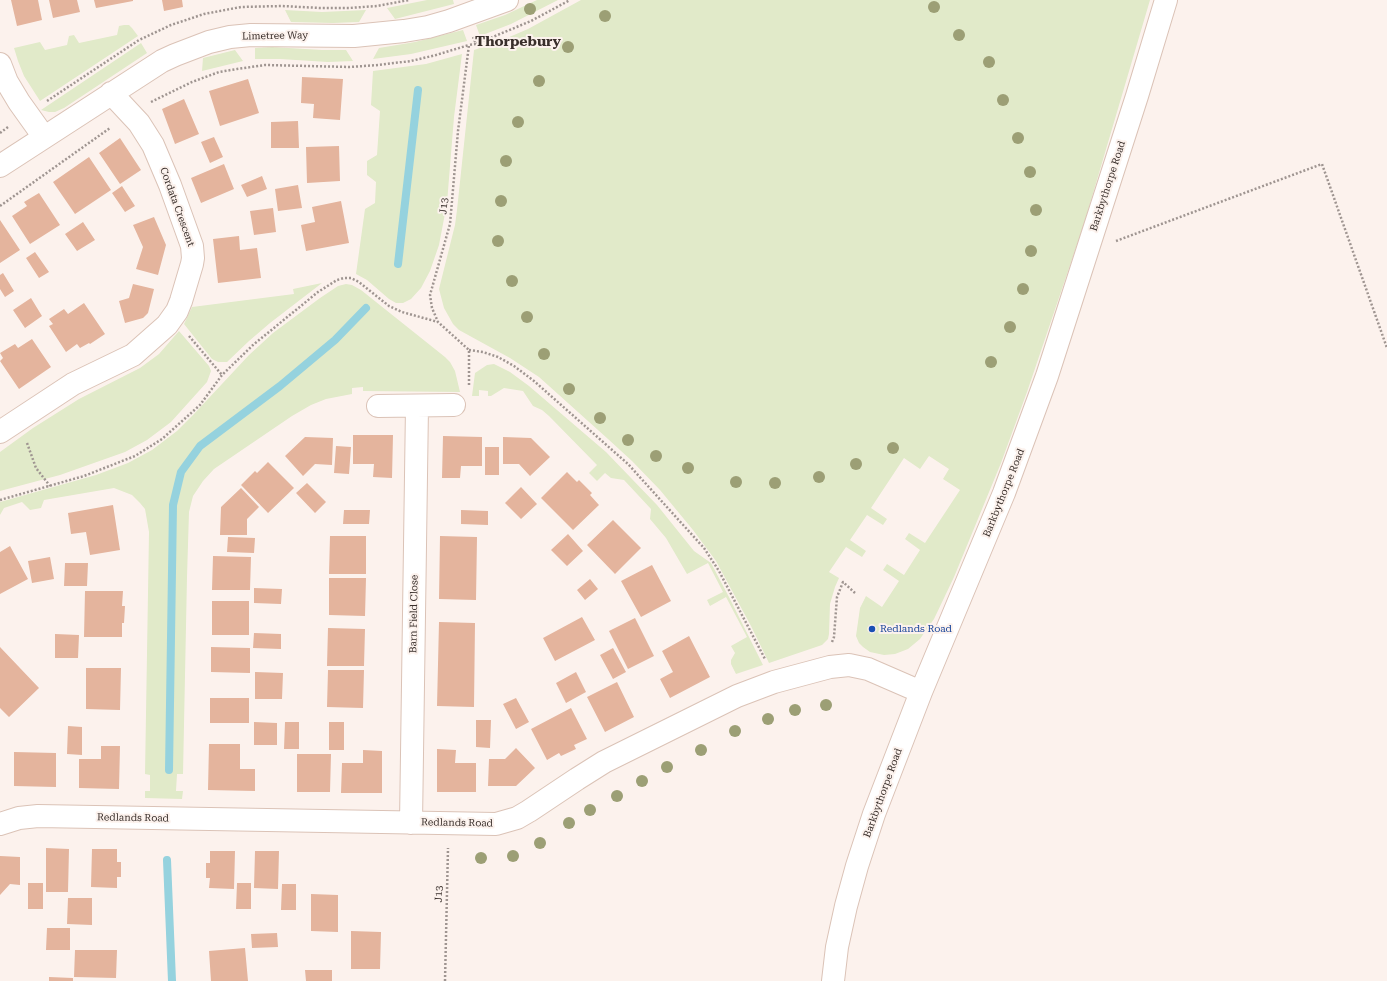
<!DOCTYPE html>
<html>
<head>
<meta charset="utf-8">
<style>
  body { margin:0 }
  canvas { display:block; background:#fcf2ed }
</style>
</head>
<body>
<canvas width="1387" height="981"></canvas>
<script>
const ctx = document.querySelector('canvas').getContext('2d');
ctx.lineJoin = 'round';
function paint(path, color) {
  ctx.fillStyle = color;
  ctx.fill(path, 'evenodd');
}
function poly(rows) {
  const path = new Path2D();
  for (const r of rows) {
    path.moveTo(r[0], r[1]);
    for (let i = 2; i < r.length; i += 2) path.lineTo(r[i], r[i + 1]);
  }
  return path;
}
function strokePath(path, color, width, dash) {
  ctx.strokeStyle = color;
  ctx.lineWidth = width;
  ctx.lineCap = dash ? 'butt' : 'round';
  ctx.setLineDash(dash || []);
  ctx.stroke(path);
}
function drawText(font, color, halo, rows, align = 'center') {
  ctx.font = font + ' "Roboto Serif",serif';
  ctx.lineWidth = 4;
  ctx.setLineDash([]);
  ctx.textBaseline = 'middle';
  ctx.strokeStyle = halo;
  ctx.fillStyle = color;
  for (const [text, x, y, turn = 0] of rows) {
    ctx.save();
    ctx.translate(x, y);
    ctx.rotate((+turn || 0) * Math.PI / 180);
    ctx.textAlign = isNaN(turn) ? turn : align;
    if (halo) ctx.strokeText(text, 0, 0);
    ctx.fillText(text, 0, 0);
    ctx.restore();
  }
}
paint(poly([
  [427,0,453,0,454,4,395,19,387,8],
  [537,0,558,0,511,24,480,36,476,25,505,15],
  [581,0,1150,0,1084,224,1027,392,1001,463,954,577,934,619,920,639,908,649,895,654,884,655,870,652,863,647,859,643,856,636,860,608,866,596,882,607,899,581,883,570,887,564,904,575,920,550,905,539,909,533,925,543,960,490,943,479,949,469,929,456,920,469,904,458,871,508,887,519,883,525,867,515,850,540,866,551,862,557,846,547,829,572,839,578,835,587,830,604,829,634,828,639,822,645,769,663,751,626,716,561,693,530,660,490,632,461,608,439,539,377,510,358,459,330,453,324,444,308,439,289,455,225,457,210,474,50,500,41,528,29],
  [285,10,322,12,366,10,359,22,333,23,291,22],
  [124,25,129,25,132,28,138,36,40,101,24,76,18,61,14,48,40,42,45,50,67,45,69,36,74,35,79,43,117,35,119,26],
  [463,30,467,41,411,54,373,59,379,48,415,42],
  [141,43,147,53,64,108,55,112,49,112,41,110],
  [272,47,322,50,346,50,353,61,328,62,280,59,255,59,255,48],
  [235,50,243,61,202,71,203,58],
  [462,54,454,117,447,203,439,245,430,271,421,288,411,299,403,303,396,303,389,299,367,280,356,274,365,209,375,203,376,182,367,175,367,161,377,155,380,111,371,105,373,71,426,64],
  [322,283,270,323,249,341,227,362,218,362,212,359,184,324,192,307,294,294,293,289],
  [346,284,352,285,361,290,445,357,450,362,455,371,460,392,363,391,363,387,352,388,352,394,326,399,311,405,292,416,214,469,203,481,193,496,189,512,187,577,183,774,177,774,176,791,183,791,182,799,145,798,145,791,150,791,150,775,145,774,149,532,145,509,140,503,132,495,114,488,44,500,41,508,30,510,22,502,4,508,0,515,0,502,96,475,128,463,152,450,177,431,194,414,249,355,273,333,320,298,338,286],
  [179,331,209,366,211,371,207,382,171,422,147,440,125,452,60,475,0,491,0,452,33,428,79,399,140,368,159,354],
  [494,364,510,372,529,386,606,452,657,505,694,551,711,563,730,599,763,665,736,674,731,664,731,660,735,653,731,646,747,637,726,597,710,606,707,600,723,592,708,563,687,574,666,538,650,519,651,509,624,480,611,478,605,473,597,481,589,473,597,465,549,416,542,410,533,406,523,391,504,388,491,396,488,396,488,391,479,390,479,396,472,396,475,373,487,365]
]), '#e1eac9');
strokePath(poly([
  [398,264,418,90],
  [169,770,173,505,181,472,200,446,280,386,335,340,366,308],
  [167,860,172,981]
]), '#95d2de', 8);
paint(poly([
  [11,0,38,0,42,20,17,26],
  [49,0,77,0,80,12,53,18],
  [94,0,133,0,133,1,96,8],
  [162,0,182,0,183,7,164,11],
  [302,77,343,79,340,120,313,118,314,104,301,103],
  [248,79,259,113,220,126,209,91],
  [184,99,199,134,175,144,162,109],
  [298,121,299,148,271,148,271,122],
  [214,137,223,157,210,163,201,142],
  [120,138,141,170,120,184,99,153],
  [339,146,340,181,307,183,306,147],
  [89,157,111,190,75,214,53,182],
  [224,164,234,189,201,203,191,178],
  [262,176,267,189,247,197,241,185],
  [298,185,302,208,278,211,275,189],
  [122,186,135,206,125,212,112,193],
  [39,193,60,225,30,244,12,216,27,206,24,202],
  [341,201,349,243,306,251,301,225,315,222,312,207],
  [273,208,276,232,254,235,250,211],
  [154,217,166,245,158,275,136,269,143,247,133,225],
  [0,220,20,250,0,263],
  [83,222,95,240,77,251,65,234],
  [239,236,240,250,257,248,261,278,218,283,213,239],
  [35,252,49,272,39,278,26,258],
  [3,273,14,291,5,297,0,289,0,275],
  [133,284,154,289,148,313,143,318,125,323,119,301,129,298],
  [31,298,42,316,25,328,13,310],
  [84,303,105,334,90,344,89,343,80,348,77,344,66,352,49,326,53,324,49,319,64,309,68,314],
  [32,339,51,367,19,389,0,361,3,358,0,353,15,344,18,348],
  [353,435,393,435,392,478,373,477,374,464,353,464],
  [443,436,482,437,482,466,461,466,460,478,442,478],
  [305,437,333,438,332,465,315,464,303,476,285,456],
  [503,437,531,438,550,457,530,476,519,464,503,464],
  [336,446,351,447,349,474,334,473],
  [485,447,499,447,499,475,485,475],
  [268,462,294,488,268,513,241,485,255,471,257,473],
  [567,472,577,482,579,480,592,493,590,495,599,505,573,530,541,498],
  [307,483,326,502,315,513,296,493],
  [521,487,537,504,521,519,505,503],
  [241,488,259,507,247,519,247,535,220,535,221,507],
  [113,505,120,550,90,555,86,532,71,534,68,513],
  [344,510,370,510,369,524,343,524],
  [461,510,488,511,488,525,461,524],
  [613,520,641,548,615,574,587,545],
  [568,534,583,551,567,566,551,550],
  [330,536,366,536,366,574,329,574],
  [440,536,477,537,476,600,439,599],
  [228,537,255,538,254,553,227,552],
  [10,546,28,579,0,594,0,552],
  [213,556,251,557,250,590,212,590],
  [50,557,54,579,32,583,28,561],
  [65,563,88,563,87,586,64,586],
  [652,565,671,601,641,617,621,581],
  [329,578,366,578,365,616,329,615],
  [590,579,598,589,585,600,577,590],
  [254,588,282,589,281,604,254,603],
  [85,591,123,591,122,606,125,606,124,623,122,623,122,637,84,637],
  [212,601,249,601,249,635,212,635],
  [582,617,595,640,555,661,543,638],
  [635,618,654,656,628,669,609,631],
  [439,622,475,623,474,707,437,706],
  [328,628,365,629,364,666,327,666],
  [254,633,281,634,281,649,253,648],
  [55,634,79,635,78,658,55,658],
  [689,636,710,677,670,698,660,679,673,672,662,651],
  [0,647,39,688,9,717,0,708],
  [211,647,250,648,250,673,211,672],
  [613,648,626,672,613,679,600,655],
  [86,668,121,668,120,710,86,709],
  [328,670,364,670,363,708,327,707],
  [255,672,283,673,282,699,255,699],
  [576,672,586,692,566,703,556,683],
  [617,682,634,717,605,732,587,697],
  [210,698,249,698,249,723,210,723],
  [516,698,529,722,516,729,503,704],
  [571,708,587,739,574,745,576,749,561,756,559,753,547,760,531,729],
  [476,720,491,720,490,748,476,747],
  [254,722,277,723,277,745,254,745],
  [285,722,299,722,299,749,284,749],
  [329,722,344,722,344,750,329,750],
  [68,726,82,727,82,755,67,754],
  [209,744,240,744,240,769,255,769,255,791,208,790],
  [101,746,120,746,119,789,79,788,79,759,101,759],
  [516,748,535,768,516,786,488,786,489,759,505,759],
  [437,749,456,750,455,763,476,763,476,792,437,792],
  [363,750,382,751,382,793,341,793,342,763,363,763],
  [14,752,56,753,56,787,14,786],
  [297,754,331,754,330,792,297,792],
  [46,848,69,849,68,892,46,892],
  [92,849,117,849,117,862,121,862,121,877,117,877,117,888,91,887],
  [210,851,235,851,234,889,209,888,210,878,206,878,206,863,210,863],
  [255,851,279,851,278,889,254,888],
  [0,856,20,857,20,885,10,884,0,895],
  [28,883,43,883,43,909,28,909],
  [237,883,251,883,251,909,236,909],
  [282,884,296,884,296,910,281,910],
  [311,894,338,895,338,932,311,931],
  [68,898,92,898,92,925,67,924],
  [47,928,70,928,70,950,46,950],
  [351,931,381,932,380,969,351,969],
  [277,933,278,947,252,948,251,934],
  [245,948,248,981,211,981,209,951],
  [75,950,117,950,116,978,74,977],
  [305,970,332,970,332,981,306,981],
  [49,977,73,978,73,981,49,981]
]), '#e4b49d');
const minor = poly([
  [0,64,7,82,19,102,44,137],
  [0,166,162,61,175,55,209,42,230,37,251,35,354,36,404,31,428,27,449,21,507,0],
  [378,406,454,405],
  [0,432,73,384,133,355,167,325,177,311,181,301,192,264,193,258,192,246,170,185,153,145,139,123,111,93],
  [411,823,417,406],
  [0,824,19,818,38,816,496,824,517,818,529,811,577,779,604,762,737,696,774,682,830,667,849,665,868,669,921,692],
  [833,981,837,947,846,906,857,866,874,814,921,692,1004,493,1047,376,1137,96,1166,0]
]);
strokePath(minor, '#dbc3b7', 24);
strokePath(poly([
  [476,44,531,21,570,0],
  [47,101,139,40,171,25,204,14,241,7,282,6,320,8,349,8,377,6,409,0],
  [151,102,192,82,219,72,237,69,265,65,350,67,378,65,411,61,436,55,469,45],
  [0,133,8,127],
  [0,206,110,128],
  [1116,241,1322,164,1387,348],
  [189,336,222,375],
  [469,350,483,352,498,357,514,366,534,381,628,464,704,548,719,571,765,659],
  [469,385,469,350,438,322,432,308,430,295,450,224,458,131,469,45,476,44,473,37],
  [27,443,36,468,50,486],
  [0,500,84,476,135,456,162,439,200,405,222,375,253,345,318,292,337,280,344,278,351,278,359,282,389,306,402,312,438,322],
  [832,642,834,637,837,597,843,582,855,593],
  [445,981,448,848]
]), '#9f9591', 2.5, [2, 2]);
strokePath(minor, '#fff', 22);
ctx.fillStyle = '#9c9f75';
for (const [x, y] of [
  [934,7],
  [530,9],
  [605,16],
  [959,35],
  [568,47],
  [989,62],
  [539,81],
  [1003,100],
  [518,122],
  [1018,138],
  [506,161],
  [1030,172],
  [501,201],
  [1036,210],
  [498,241],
  [1031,251],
  [512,281],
  [1023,289],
  [527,317],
  [1010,327],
  [544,354],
  [991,362],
  [569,389],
  [600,418],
  [628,440],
  [893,448],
  [656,456],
  [856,464],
  [688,468],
  [819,477],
  [736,482],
  [775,483],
  [826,705],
  [795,710],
  [768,719],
  [735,731],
  [701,750],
  [667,767],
  [642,781],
  [617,796],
  [590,810],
  [569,823],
  [540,843],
  [513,856],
  [481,858]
]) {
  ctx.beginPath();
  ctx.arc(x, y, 6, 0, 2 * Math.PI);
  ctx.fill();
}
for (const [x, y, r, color] of [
  [872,629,4,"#1a4fb4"]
]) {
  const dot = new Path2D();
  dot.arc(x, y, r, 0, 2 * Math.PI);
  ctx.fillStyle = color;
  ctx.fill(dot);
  strokePath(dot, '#fcf2ed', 1.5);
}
drawText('10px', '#392f2b', '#fcf2ed', [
  ["Limetree Way",275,36,-1],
  ["Barkbythorpe Road",1108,186,-72],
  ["J13",444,206,-85],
  ["Cordata Crescent",177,207,70],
  ["Barkbythorpe Road",1004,493,-68],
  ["Barn Field Close",414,614,-89],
  ["Barkbythorpe Road",883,793,-70],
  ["Redlands Road",133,818,1],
  ["Redlands Road",457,823,1],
  ["J13",439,894,-89]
]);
drawText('10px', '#164399', '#fcf2ed', [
  ["Redlands Road",880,629]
], 'left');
drawText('bold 14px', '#392f2b', '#fcf2ed', [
  ["Thorpebury",518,42]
]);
</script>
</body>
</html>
